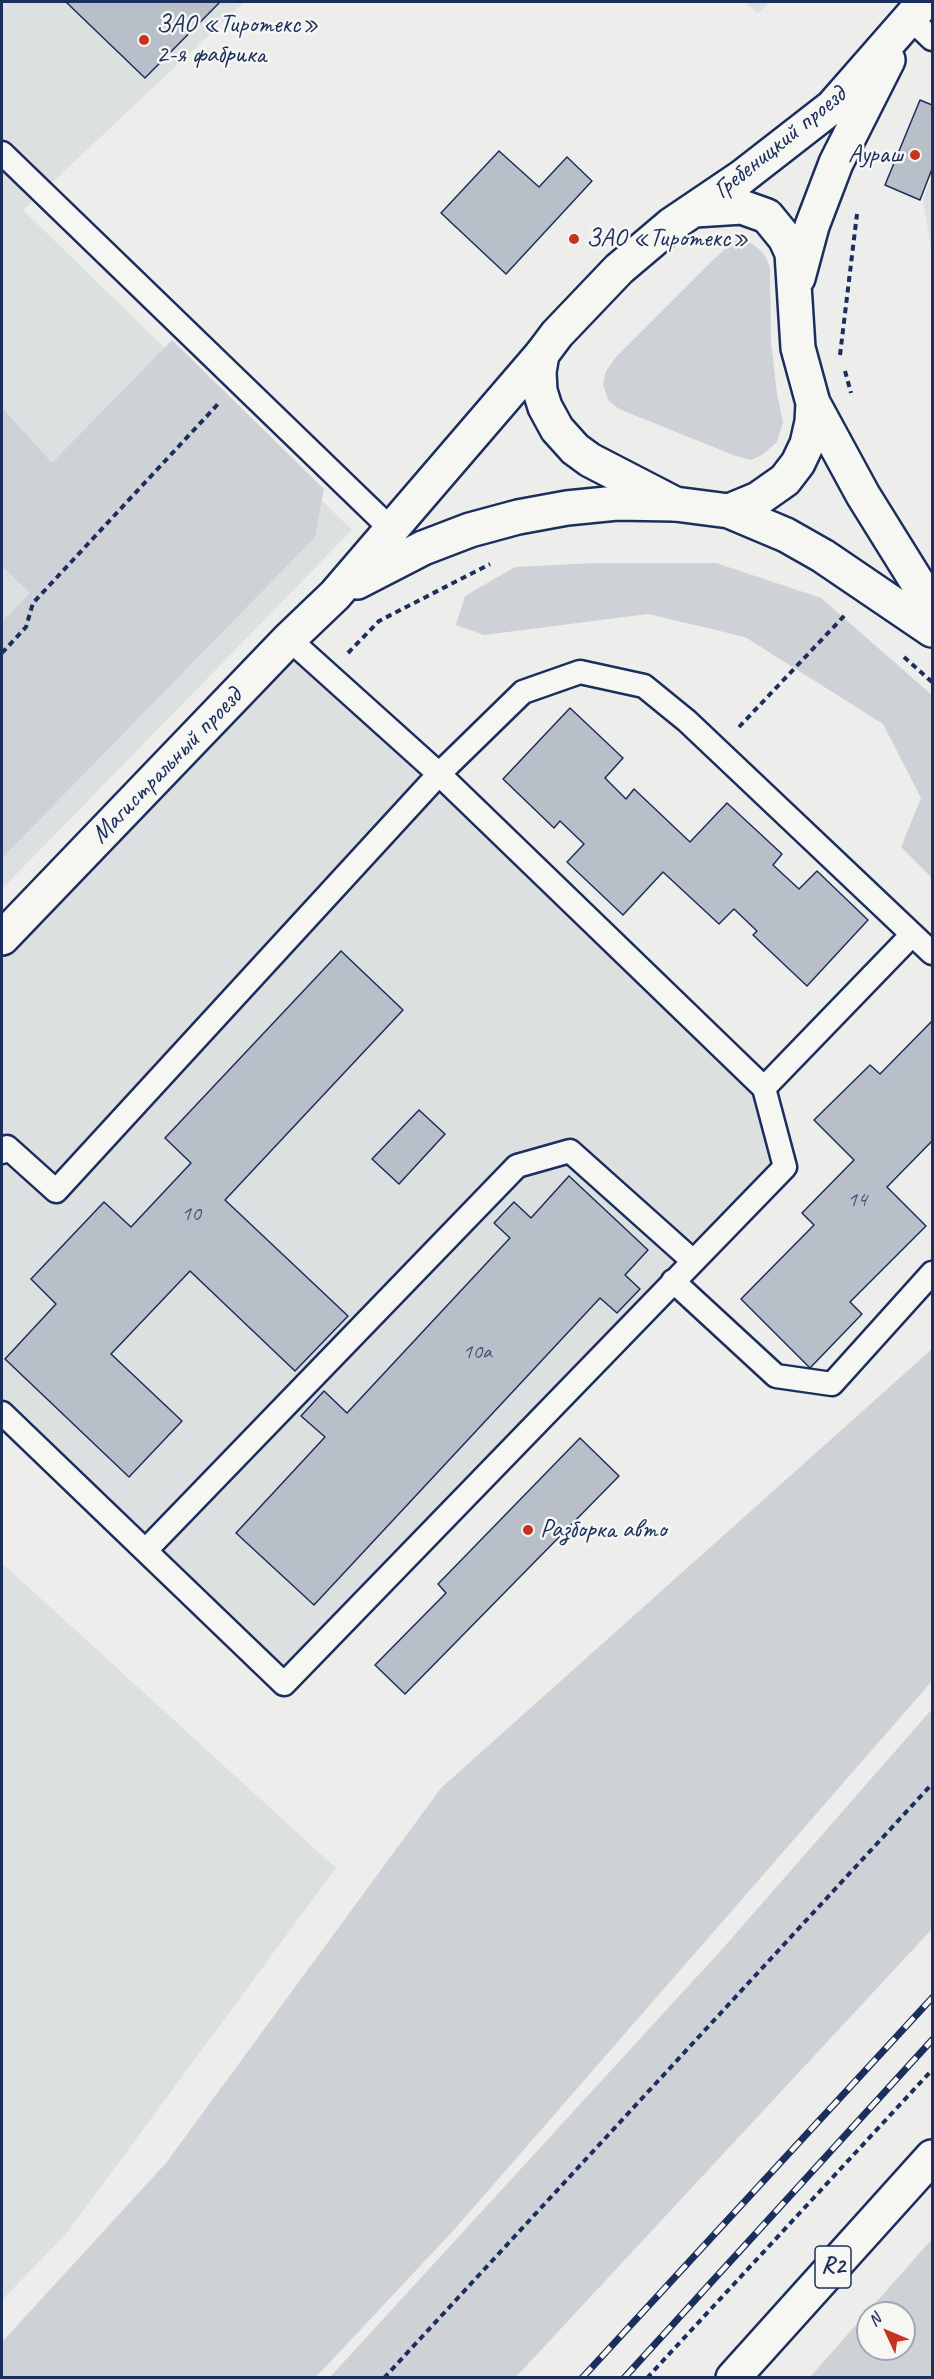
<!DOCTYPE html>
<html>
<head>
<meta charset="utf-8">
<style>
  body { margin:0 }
  #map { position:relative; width:934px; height:2379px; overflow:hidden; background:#edeeec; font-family:Caveat,sans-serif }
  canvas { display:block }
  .frame { position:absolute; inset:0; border:3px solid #1b2f5e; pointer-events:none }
  .north { position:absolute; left:856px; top:2301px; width:60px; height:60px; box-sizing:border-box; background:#f6f6f2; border:2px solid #9ea6b7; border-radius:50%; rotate:314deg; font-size:16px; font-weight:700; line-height:24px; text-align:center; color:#1b2f5e }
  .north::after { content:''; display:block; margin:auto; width:21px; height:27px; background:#c8321e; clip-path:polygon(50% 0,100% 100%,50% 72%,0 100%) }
</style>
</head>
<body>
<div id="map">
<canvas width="934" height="2379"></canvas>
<div class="frame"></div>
<div class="north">N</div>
</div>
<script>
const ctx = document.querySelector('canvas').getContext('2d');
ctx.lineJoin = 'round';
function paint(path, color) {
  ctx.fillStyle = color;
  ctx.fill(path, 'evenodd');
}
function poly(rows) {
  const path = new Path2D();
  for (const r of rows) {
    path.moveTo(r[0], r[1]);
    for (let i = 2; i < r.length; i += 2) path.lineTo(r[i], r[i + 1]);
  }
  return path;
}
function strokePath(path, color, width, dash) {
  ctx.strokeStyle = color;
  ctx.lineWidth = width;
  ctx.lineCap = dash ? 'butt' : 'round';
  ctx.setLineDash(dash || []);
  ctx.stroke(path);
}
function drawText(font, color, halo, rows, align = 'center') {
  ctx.font = font + ' Caveat,sans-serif';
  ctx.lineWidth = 5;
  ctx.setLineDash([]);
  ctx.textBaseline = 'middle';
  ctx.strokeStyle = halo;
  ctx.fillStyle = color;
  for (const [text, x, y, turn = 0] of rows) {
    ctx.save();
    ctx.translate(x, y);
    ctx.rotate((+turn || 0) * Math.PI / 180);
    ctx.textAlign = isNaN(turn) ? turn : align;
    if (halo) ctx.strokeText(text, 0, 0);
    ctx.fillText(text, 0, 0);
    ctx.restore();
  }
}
paint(poly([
  [2,2,244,2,23,210,352,530,2,889],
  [745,2,770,2,758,13],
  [932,176,932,254,923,200],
  [289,639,764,1088,785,1167,284,1684,2,1409,2,938],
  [2,1563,336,1868,66,2234,2,2300]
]), '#dde0e1');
paint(poly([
  [737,240,749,242,759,249,766,257,770,268,771,342,777,394,783,422,777,442,762,455,751,460,733,455,619,409,608,400,603,384,606,371,616,357,713,260,732,243],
  [172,340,324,489,315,537,2,858,2,622,30,593,2,566,2,408,52,463],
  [595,563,716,563,821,598,932,695,932,878,901,847,921,798,883,724,745,637,648,614,484,635,456,625,465,596,515,567],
  [932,1349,932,1681,453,2231,316,2377,2,2377,2,2342,166,2163,441,1788],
  [932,1709,932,1929,516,2377,330,2377,724,1947],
  [932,2239,932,2377,810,2377],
  [868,2313,904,2313,904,2349,868,2349]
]), '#ced2d7');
const building = poly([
  [66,2,220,2,145,78,66,2],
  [920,100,932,105,932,169,920,200,885,185,920,100],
  [499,151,539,187,567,157,592,181,506,274,441,213,499,151],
  [570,708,623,758,605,778,626,799,634,789,690,842,727,803,782,854,773,865,799,889,817,871,868,920,807,986,753,935,757,931,734,909,719,924,663,872,623,915,567,862,584,844,560,821,554,828,503,779,570,708],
  [341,951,403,1010,225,1200,348,1316,295,1371,190,1271,111,1354,182,1421,129,1477,5,1359,56,1304,31,1279,104,1202,131,1227,191,1163,165,1138,341,951],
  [932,1021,932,1141,887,1187,926,1226,850,1302,862,1314,810,1368,741,1299,814,1225,802,1213,854,1160,814,1120,870,1065,880,1074,932,1021],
  [419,1110,445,1134,399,1184,372,1159,419,1110],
  [569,1176,648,1250,625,1275,640,1289,617,1313,600,1298,314,1605,236,1533,325,1437,301,1416,324,1391,347,1413,510,1238,494,1223,514,1202,531,1218,569,1176],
  [580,1438,619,1476,405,1694,375,1665,446,1593,438,1584,580,1438]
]);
paint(building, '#b9bfc8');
strokePath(building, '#1b2f5e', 1.5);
const lane = poly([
  [909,17,932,39],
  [2,153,392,530],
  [289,639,439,774,764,1088,906,941,911,933],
  [2,1152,7,1147,56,1191,439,774,523,692,580,672,644,686,687,721,932,953],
  [673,1281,776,1376,832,1384,932,1273],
  [2,1413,284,1684,785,1167,764,1088],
  [146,1550,517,1166,570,1151,693,1261]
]);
const street = poly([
  [357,582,423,548,470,530,518,517,567,508,617,503,675,504],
  [2,938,289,639,335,595,542,354]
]);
const secondary = poly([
  [924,2,832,107,742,177,671,225,619,269,557,334,542,354,539,372,540,391,545,407,557,429,575,449,590,460,675,504,729,511,786,535,823,556,932,630],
  [695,210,742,207,767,216,785,238,792,253,798,348,813,403,863,495,932,606],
  [798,278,812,226,836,163,888,60],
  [729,511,758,499,785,480,798,463,807,444,812,422,813,403]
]);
const primary = poly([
  [733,2378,932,2157]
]);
strokePath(lane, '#1b2f5e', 27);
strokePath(street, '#1b2f5e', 38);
strokePath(secondary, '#1b2f5e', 38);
strokePath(primary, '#1b2f5e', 38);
strokePath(poly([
  [840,355,857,214],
  [845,371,851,393],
  [2,653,26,627,33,603,218,404],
  [348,653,379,621,490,564],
  [904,657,932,682],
  [739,727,845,615],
  [384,2378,932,1784],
  [647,2378,932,2070]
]), '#1b2f5e', 4, [6, 4.5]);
strokePath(lane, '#f6f6f2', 22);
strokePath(street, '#f6f6f2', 33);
strokePath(secondary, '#f6f6f2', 33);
strokePath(primary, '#f6f6f2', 33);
const rail = poly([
  [582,2378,932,1998],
  [624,2378,932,2040]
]);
strokePath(rail, '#1b2f5e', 7);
strokePath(rail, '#f6f6f2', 4.5, [14]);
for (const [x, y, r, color] of [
  [144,40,6,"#c8321e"],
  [915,155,6,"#c8321e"],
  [574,239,6,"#c8321e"],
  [528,1530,6,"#c8321e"]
]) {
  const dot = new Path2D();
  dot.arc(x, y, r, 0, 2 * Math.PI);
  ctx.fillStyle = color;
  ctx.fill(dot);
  strokePath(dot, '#f6f6f2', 2);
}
drawText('22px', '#425378', null, [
  ["14",857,1200],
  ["10",191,1214],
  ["10a",477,1352]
]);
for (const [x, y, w] of [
  [833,2267,36]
]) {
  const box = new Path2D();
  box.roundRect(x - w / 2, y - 21, w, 42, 4.5);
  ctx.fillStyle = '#f6f6f2';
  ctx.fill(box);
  strokePath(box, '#1b2f5e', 1.5);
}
drawText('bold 24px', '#1b2f5e', null, [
  ["R2",833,2267]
]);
drawText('26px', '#1b2f5e', '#f6f6f2', [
  ["ЗАО «Тиротекс»",156,25],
  ["2-я фабрика",156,55],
  ["Аураш",903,155,"right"],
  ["ЗАО «Тиротекс»",586,239],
  ["Разборка авто",540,1530]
], 'left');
drawText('26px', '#1b2f5e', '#f6f6f2', [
  ["Гребеницкий проезд",780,143,-39],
  ["Магистральный проезд",167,766,-46]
]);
</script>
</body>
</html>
